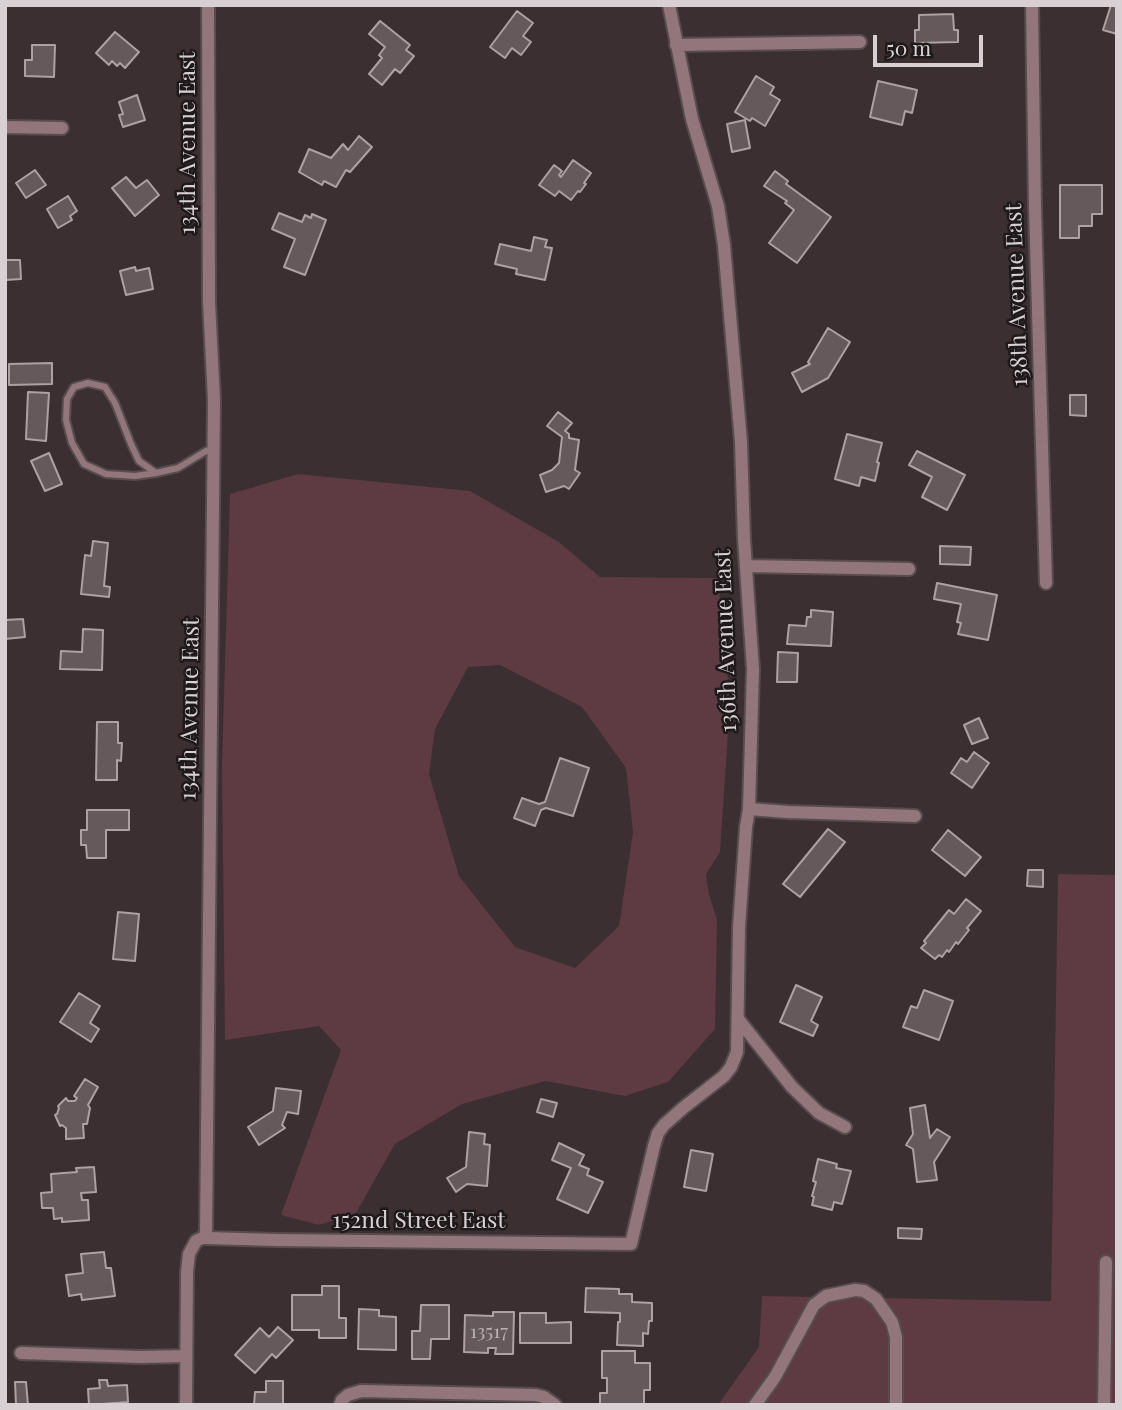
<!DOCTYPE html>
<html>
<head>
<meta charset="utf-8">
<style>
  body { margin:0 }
  #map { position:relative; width:1122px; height:1410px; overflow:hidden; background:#3b2f31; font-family:"Playfair Display",serif }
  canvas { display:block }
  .frame { position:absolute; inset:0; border:7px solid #d8d0d2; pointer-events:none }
  .scale { position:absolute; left:873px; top:35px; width:110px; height:32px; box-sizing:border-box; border:4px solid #d8d0d2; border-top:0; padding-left:9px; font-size:21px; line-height:24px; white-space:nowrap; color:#d8d0d2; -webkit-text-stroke:5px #1e191a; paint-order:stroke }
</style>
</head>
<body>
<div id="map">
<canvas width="1122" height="1410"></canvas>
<div class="frame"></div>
<div class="scale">50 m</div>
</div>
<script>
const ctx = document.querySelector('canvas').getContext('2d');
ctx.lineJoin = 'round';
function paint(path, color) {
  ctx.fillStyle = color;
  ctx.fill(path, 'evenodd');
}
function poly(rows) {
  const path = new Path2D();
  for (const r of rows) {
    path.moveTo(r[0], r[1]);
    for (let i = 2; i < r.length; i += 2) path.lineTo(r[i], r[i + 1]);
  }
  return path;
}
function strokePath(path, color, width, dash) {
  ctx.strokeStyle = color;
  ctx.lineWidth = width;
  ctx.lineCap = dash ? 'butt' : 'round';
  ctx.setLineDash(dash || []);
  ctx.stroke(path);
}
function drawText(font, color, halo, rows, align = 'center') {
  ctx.font = font + ' "Playfair Display",serif';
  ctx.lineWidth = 5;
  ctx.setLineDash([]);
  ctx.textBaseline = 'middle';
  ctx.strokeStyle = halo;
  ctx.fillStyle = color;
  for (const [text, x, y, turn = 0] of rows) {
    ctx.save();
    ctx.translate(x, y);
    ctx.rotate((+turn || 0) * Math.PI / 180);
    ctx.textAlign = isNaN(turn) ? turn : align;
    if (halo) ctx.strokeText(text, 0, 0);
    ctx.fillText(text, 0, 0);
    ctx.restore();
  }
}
paint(poly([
  [298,474,470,491,559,542,600,577,718,578,730,702,720,852,706,874,709,894,717,920,715,1029,668,1082,625,1096,545,1081,462,1104,395,1144,356,1213,319,1225,281,1215,341,1050,319,1026,225,1040,222,764,230,494],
  [500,665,582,707,626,768,633,832,619,926,575,968,515,947,459,876,429,774,435,729,468,667],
  [1058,874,1117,875,1117,1405,718,1405,759,1347,762,1296,1051,1301]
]), '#5e3a42');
const building = poly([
  [1111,5,1117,7,1117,34,1103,30,1111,5],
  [517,11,533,23,523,36,531,42,521,55,512,48,505,58,490,47,517,11],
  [953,14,954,30,958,30,958,42,915,43,915,30,919,30,919,15,953,14],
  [380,21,410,45,406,50,414,56,400,73,395,69,382,85,369,74,382,58,379,55,385,47,369,34,380,21],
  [115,32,139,52,125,68,120,63,117,66,112,61,109,65,96,53,115,32],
  [32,45,55,45,54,77,25,76,25,60,32,60,32,45],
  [756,76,774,87,770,94,780,100,765,126,752,118,750,121,735,112,756,76],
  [878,81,917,90,912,113,905,111,902,125,870,117,878,81],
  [137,95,145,120,123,127,119,115,123,114,119,102,137,95],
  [745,120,750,148,732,152,727,124,745,120],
  [359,136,372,147,350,172,346,170,336,187,324,181,322,185,299,172,309,149,331,158,343,144,348,150,359,136],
  [573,160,591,173,584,183,586,184,580,192,578,191,571,200,559,191,555,196,539,185,554,165,562,171,559,175,561,177,573,160],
  [35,170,46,185,26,198,16,183,35,170],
  [775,171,788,181,786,184,831,217,797,263,769,243,794,210,785,203,787,201,764,186,775,171],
  [126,177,136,188,147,180,159,195,135,216,112,188,126,177],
  [1060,185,1102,185,1102,214,1092,214,1092,226,1079,226,1079,238,1060,238,1060,185],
  [68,196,77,211,70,216,72,220,58,228,47,209,68,196],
  [279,213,302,222,305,215,311,218,312,214,326,220,305,275,284,267,295,239,272,229,279,213],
  [534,237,547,240,545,247,552,248,545,280,516,274,517,269,495,264,500,244,531,251,534,237],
  [5,260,20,260,21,279,5,280,5,260],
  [135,267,136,271,149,268,153,289,126,295,120,271,135,267],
  [828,328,850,342,828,378,802,392,792,373,810,364,808,362,828,328],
  [52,363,52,384,9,385,9,364,52,363],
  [28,392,49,393,46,441,26,439,28,392],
  [1070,395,1086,395,1086,416,1070,415,1070,395],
  [558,412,572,423,565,431,569,434,569,438,579,440,575,470,580,473,569,489,564,486,546,492,540,475,552,470,559,463,562,437,547,426,558,412],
  [847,434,882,443,877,462,879,463,875,481,861,477,859,486,835,479,847,434],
  [917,451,965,475,947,510,922,497,932,477,909,465,917,451],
  [49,453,62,484,45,491,31,461,49,453],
  [93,541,108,543,104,586,110,587,109,597,81,594,85,555,91,556,93,541],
  [940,546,971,547,970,565,940,564,940,546],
  [937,583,997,595,988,640,958,634,961,623,957,622,961,604,934,599,937,583],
  [811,610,833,612,831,646,787,644,789,625,806,626,807,617,811,617,811,610],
  [23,619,25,637,5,639,5,620,23,619],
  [83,629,103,630,102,670,60,669,61,651,82,652,83,629],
  [778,652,798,653,797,682,777,682,778,652],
  [979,718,988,738,972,744,964,725,979,718],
  [97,722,118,722,118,743,122,743,121,761,117,760,117,780,96,780,97,722],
  [974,752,989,763,972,788,951,773,961,758,967,762,974,752],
  [560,758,589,768,573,816,546,808,541,810,535,826,514,818,522,798,539,804,545,802,560,758],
  [87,810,129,810,129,830,106,830,106,858,87,858,86,845,81,845,81,830,87,830,87,810],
  [828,829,845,842,800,897,783,884,828,829],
  [948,830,981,857,965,876,932,850,948,830],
  [1028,870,1043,870,1043,887,1027,886,1028,870],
  [966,899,981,911,967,928,969,930,958,944,956,942,949,952,947,950,942,957,939,955,935,959,921,948,926,943,924,941,949,910,954,914,966,899],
  [118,912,139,914,135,961,113,959,118,912],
  [796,985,822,997,811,1021,818,1025,813,1036,780,1022,796,985],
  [924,990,953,1001,939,1040,903,1027,911,1006,917,1008,924,990],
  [79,993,100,1006,90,1023,99,1029,91,1042,60,1022,79,993],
  [85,1079,98,1087,88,1105,90,1108,87,1124,83,1124,84,1138,66,1139,66,1128,62,1125,60,1126,55,1115,57,1114,59,1108,58,1106,66,1098,68,1101,75,1101,77,1098,74,1096,85,1079],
  [276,1088,301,1091,298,1114,287,1112,282,1125,285,1128,259,1145,248,1127,273,1111,276,1088],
  [541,1099,557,1103,553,1117,537,1112,541,1099],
  [925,1105,930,1138,937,1129,950,1137,934,1162,937,1180,917,1182,913,1149,906,1145,913,1134,910,1108,925,1105],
  [469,1132,485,1134,484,1144,490,1145,487,1186,467,1184,456,1192,447,1178,466,1167,469,1132],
  [559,1143,584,1155,579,1165,589,1169,587,1175,603,1182,588,1213,557,1199,571,1168,552,1160,559,1143],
  [691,1150,713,1154,706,1191,684,1187,691,1150],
  [818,1159,837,1164,836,1168,851,1171,842,1204,834,1202,832,1210,812,1205,814,1197,812,1196,816,1182,813,1181,818,1159],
  [94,1167,96,1192,81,1193,82,1200,88,1200,89,1220,62,1222,62,1218,54,1219,53,1208,42,1208,41,1193,52,1192,51,1174,77,1172,76,1168,94,1167],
  [898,1228,922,1229,921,1239,898,1238,898,1228],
  [104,1252,106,1268,111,1268,115,1296,82,1300,81,1294,69,1296,66,1275,83,1273,81,1254,104,1252],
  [322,1286,339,1286,339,1318,346,1318,346,1338,319,1338,319,1330,292,1330,292,1295,322,1295,322,1286],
  [586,1288,619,1289,619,1294,632,1294,632,1302,652,1303,652,1321,649,1321,648,1334,643,1333,643,1346,617,1345,618,1322,620,1322,620,1313,585,1312,586,1288],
  [421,1305,449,1305,449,1339,431,1339,430,1359,412,1359,412,1331,420,1331,421,1305],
  [359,1309,379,1310,379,1316,396,1317,396,1350,358,1349,359,1309],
  [493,1312,514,1312,513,1354,495,1354,496,1348,488,1348,488,1353,464,1352,465,1315,493,1316,493,1312],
  [520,1313,546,1313,546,1323,571,1322,571,1343,520,1343,520,1313],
  [278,1327,293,1340,276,1358,272,1354,255,1373,235,1355,260,1328,269,1337,278,1327],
  [602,1351,635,1351,635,1363,650,1363,650,1390,644,1390,644,1405,600,1405,600,1393,607,1393,607,1378,602,1378,602,1351],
  [99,1380,107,1380,108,1386,127,1385,128,1402,89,1405,88,1389,100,1388,99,1380],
  [266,1381,283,1381,283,1405,254,1405,255,1392,266,1392,266,1381],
  [15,1382,26,1382,28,1405,16,1405,15,1382]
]);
paint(building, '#65595b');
strokePath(building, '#aea0a3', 2);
const lane = poly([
  [156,473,139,461,131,444,115,403,105,387,88,383,74,387,67,399,66,420,72,443,84,464,106,474,135,476,156,473,178,468,206,451,214,449]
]);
const street = poly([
  [1032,5,1035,208,1046,583],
  [676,45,860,42],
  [5,127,62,128],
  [747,566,909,569],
  [749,809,788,812,915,816],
  [738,1019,792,1087,819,1113,845,1127],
  [206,1238,214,400,209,302,208,5],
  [21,1353,141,1357,186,1356],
  [186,1405,187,1272,189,1254,196,1241,202,1238,206,1238,276,1240,631,1244,654,1146,658,1133,664,1125,683,1108,724,1076,731,1067,737,1052,739,927,746,827,749,809,753,669,744,539,741,442,724,245,718,206,692,119,669,5],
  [340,1405,342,1400,348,1395,361,1391,536,1395,544,1397,555,1405],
  [755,1405,775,1377,814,1305,826,1296,855,1290,864,1291,876,1299,892,1322,896,1337,896,1405],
  [1104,1405,1106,1262]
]);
strokePath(lane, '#574c4e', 10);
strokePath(street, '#574c4e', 16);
strokePath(lane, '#93767c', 6);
strokePath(street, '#93767c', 12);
drawText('19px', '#bbb2b4', null, [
  ["13517",489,1332]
]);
drawText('23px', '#d8d0d2', '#1e191a', [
  ["134th Avenue East",188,143,-90],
  ["138th Avenue East",1017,295,-92],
  ["136th Avenue East",726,641,-92],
  ["134th Avenue East",190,709,-89],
  ["152nd Street East",419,1221]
]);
</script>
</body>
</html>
